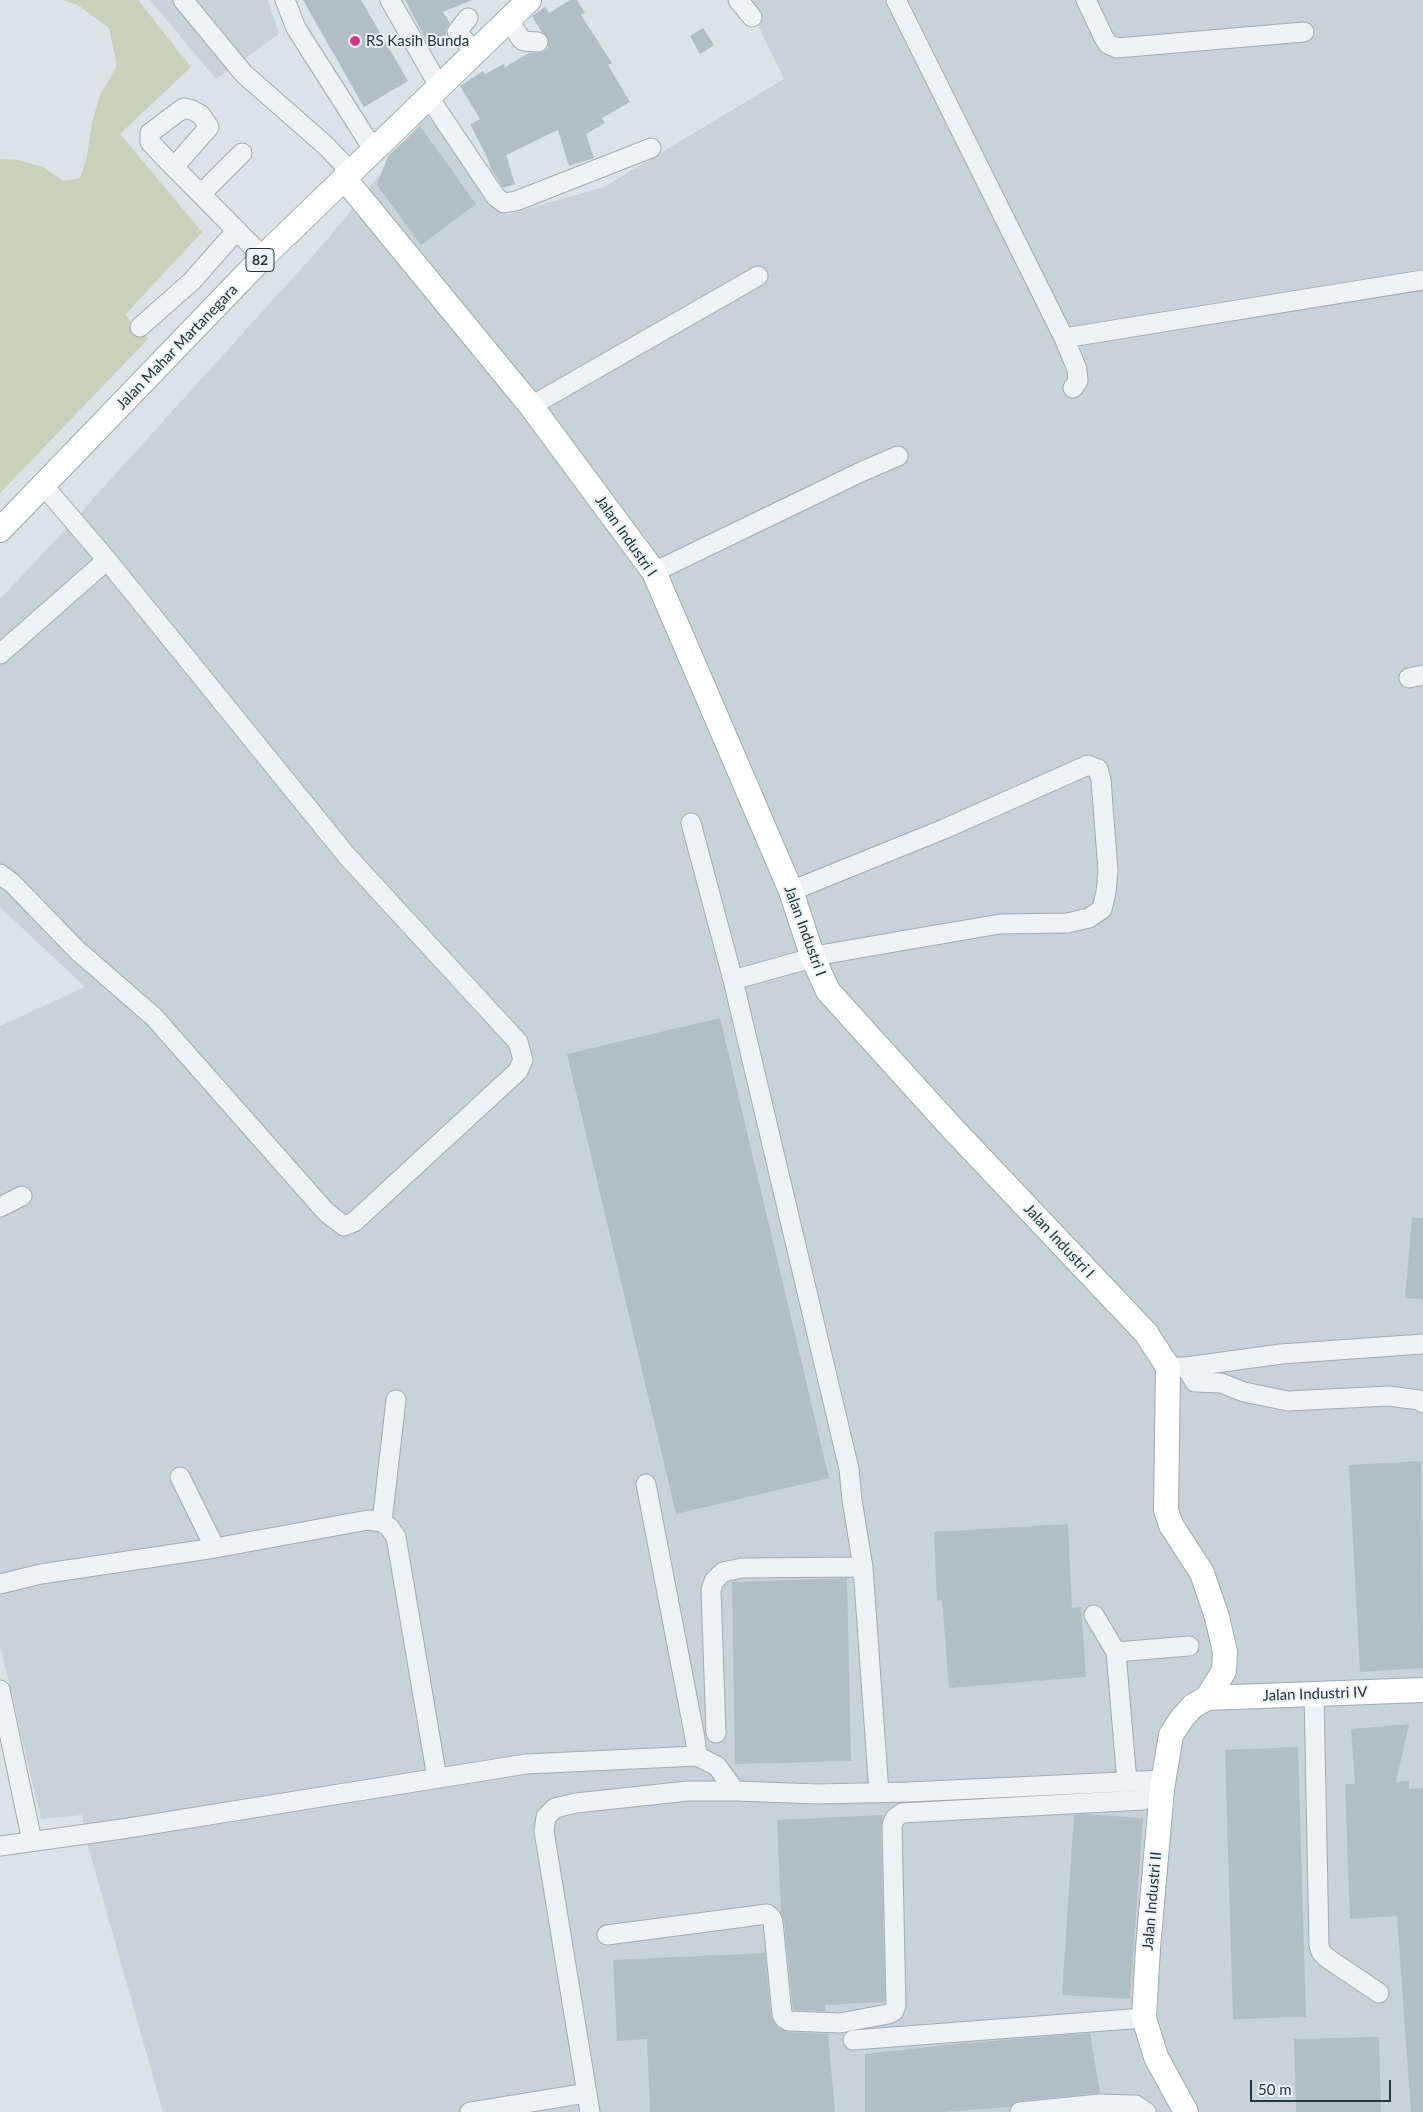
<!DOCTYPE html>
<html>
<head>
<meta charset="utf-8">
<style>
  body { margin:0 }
  #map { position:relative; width:1423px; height:2112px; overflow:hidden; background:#dae3e6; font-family:Lato,sans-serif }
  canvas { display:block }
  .scale { position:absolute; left:1250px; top:2080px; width:141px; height:22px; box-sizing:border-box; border:2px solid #24363d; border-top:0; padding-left:6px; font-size:15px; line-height:18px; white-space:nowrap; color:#24363d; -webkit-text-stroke:4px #eaf2f4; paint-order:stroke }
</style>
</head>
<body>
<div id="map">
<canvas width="1423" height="2112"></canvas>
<div class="scale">50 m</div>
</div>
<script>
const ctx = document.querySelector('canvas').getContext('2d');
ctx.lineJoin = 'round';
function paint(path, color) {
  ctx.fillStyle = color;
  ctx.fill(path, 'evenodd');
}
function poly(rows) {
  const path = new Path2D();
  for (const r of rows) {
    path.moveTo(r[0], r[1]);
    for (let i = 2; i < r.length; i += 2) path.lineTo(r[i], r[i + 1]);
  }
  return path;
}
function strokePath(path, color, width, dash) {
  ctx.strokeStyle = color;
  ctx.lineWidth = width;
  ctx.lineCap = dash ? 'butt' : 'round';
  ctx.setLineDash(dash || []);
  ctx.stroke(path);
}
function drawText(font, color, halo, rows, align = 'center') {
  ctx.font = font + ' Lato,sans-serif';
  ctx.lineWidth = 4;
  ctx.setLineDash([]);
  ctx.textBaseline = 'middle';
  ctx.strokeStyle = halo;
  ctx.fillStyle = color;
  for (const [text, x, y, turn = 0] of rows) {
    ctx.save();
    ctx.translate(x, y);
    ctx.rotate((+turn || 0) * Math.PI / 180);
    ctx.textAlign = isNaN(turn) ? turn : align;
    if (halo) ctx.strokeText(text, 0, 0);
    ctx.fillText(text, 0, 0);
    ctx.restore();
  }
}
paint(poly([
  [150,0,268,0,279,34,216,79],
  [746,0,1423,0,1423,2112,163,2112,88,1846,82,1815,41,1819,0,1645,0,1026,85,987,0,907,0,599,54,542,327,240,427,115,506,215,604,187,784,79]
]), '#c8d3d9');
paint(poly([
  [63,0,138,0,191,67,120,134,202,232,125,315,148,339,0,493,0,159,19,160,43,167,64,181,80,178,87,156,92,122,100,95,117,66,109,28,78,5]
]), '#c8d1bb');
paint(poly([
  [303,0,361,0,408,81,364,107],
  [405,0,472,0,443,12,450,23,446,29,446,35,429,46],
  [570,0,577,0,585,13,581,15,612,63,608,65,630,102,602,118,605,123,586,134,594,158,569,166,558,130,506,155,515,184,503,188,491,169,486,155,470,124,480,119,460,86,483,71,485,74,504,64,505,67,529,53,543,52,548,48,548,38,541,31,532,16,545,7,549,13],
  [703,28,714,45,700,54,690,36],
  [420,126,476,204,421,245,377,185,388,156],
  [720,1018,829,1478,676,1514,567,1054],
  [1412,1218,1423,1218,1423,1299,1405,1298],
  [1421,1461,1423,1668,1360,1672,1349,1465],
  [1068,1524,1072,1608,1081,1607,1086,1677,949,1688,942,1600,937,1601,934,1532],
  [847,1578,851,1761,735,1764,732,1582],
  [1409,1724,1396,1782,1409,1781,1409,1789,1423,1788,1423,2112,1411,2112,1397,1916,1350,1919,1345,1784,1355,1784,1351,1729],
  [1298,1747,1306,2017,1233,2019,1225,1750],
  [1083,1814,1143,1818,1130,1999,1062,1995,1074,1815],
  [883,1815,881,1825,885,2002,825,2005,826,2011,793,2010,784,1921,781,1912,777,1820],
  [765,1953,771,2015,774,2023,788,2032,828,2034,835,2112,650,2112,647,2039,617,2041,613,1960],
  [1090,2033,1100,2093,1019,2101,1010,2107,944,2112,865,2112,865,2054,955,2044],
  [1379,2037,1381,2112,1296,2112,1294,2039]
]), '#b1bec4');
const minor = poly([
  [183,0,244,74,325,145,350,171],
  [285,0,296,28,373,149],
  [390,0,439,86],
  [738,0,752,17],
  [896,0,1064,338,1077,369,1078,381,1073,388],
  [1086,0,1104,38,1108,44,1117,48,1304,32],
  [468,18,457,32,475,52],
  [508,19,521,39,524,41,538,42],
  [428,96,496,197,504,203,516,201,651,148],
  [174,167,209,127,201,115,192,110,184,108,178,112,150,133,150,142,167,160,263,257],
  [201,194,242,153],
  [140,327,192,281,237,230],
  [1064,338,1423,280],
  [531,406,758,276],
  [654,572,863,471,898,456],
  [0,654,107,560],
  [1409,678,1423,675],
  [691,823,733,980,849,1469,852,1500,863,1567,879,1793],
  [0,874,12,883,78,951,154,1017,326,1212,344,1226,354,1222,518,1071,523,1060,518,1042,347,856,107,560,43,485],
  [733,980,826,954,918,938,1000,924,1067,923,1089,918,1102,909,1106,892,1108,871,1101,780,1098,769,1088,765,944,829,791,891],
  [0,1207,22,1196],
  [1168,1367,1186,1367,1281,1354,1423,1344],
  [1186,1367,1195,1382,1221,1383,1244,1392,1288,1401,1389,1396,1419,1400,1423,1403],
  [180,1477,215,1548],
  [646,1484,695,1738,697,1756],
  [382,1522,396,1400],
  [0,1584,41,1574,215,1548,368,1520,382,1522,389,1527,396,1537,437,1778],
  [1094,1615,1116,1652,1127,1782],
  [1116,1652,1189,1646],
  [0,1690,32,1841],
  [1314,1694,1319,1945,1321,1952,1327,1958,1379,1993],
  [716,1733,711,1590,714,1581,723,1572,742,1568,863,1567],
  [0,1846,122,1829,526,1764,697,1756,717,1766,735,1791,818,1794,909,1792,1163,1780],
  [607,1935,767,1914,771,1917,773,1922,782,2014,784,2018,789,2021,840,2023,888,2014,894,2011,896,2005,892,1825,895,1818,902,1813,1143,1800,1162,1789],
  [853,2040,1144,2018],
  [470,2112,586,2093],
  [590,2112,544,1831,546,1817,555,1808,576,1803,688,1791,735,1791],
  [1020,2112,1099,2104,1136,2105,1146,2112]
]);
const major = poly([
  [344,178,531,406,654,572,791,891,813,958,828,991,952,1128,1146,1333,1168,1367,1166,1510,1171,1525,1202,1573,1217,1617,1225,1652,1224,1671,1207,1698,1193,1706,1182,1718,1171,1735,1162,1789,1148,1948,1144,2018,1156,2057,1186,2112],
  [0,530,263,257,529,0],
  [1207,1698,1423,1690]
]);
strokePath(minor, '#a0acb0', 21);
strokePath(major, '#99acb3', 26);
strokePath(minor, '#edf2f5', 19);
strokePath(major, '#fff', 24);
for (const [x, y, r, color] of [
  [355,41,6,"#d83384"]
]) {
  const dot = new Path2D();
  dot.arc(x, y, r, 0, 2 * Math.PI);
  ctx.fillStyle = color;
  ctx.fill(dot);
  strokePath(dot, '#eaf2f4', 2);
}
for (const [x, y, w] of [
  [260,260,28]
]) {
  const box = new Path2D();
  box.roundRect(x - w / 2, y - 11.5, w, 23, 4);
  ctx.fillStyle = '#eaf2f4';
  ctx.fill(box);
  strokePath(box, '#24363d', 1);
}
drawText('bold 14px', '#24363d', null, [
  ["82",260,260]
]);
drawText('15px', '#24363d', '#eaf2f4', [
  ["RS Kasih Bunda",366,41]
], 'left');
drawText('15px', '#24363d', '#eaf2f4', [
  ["Jalan Mahar Martanegara",177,347,-46],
  ["Jalan Industri I",626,536,55],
  ["Jalan Industri I",805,931,70],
  ["Jalan Industri I",1059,1241,47],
  ["Jalan Industri IV",1315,1694,-2],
  ["Jalan Industri II",1152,1901,-85]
]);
</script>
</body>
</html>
